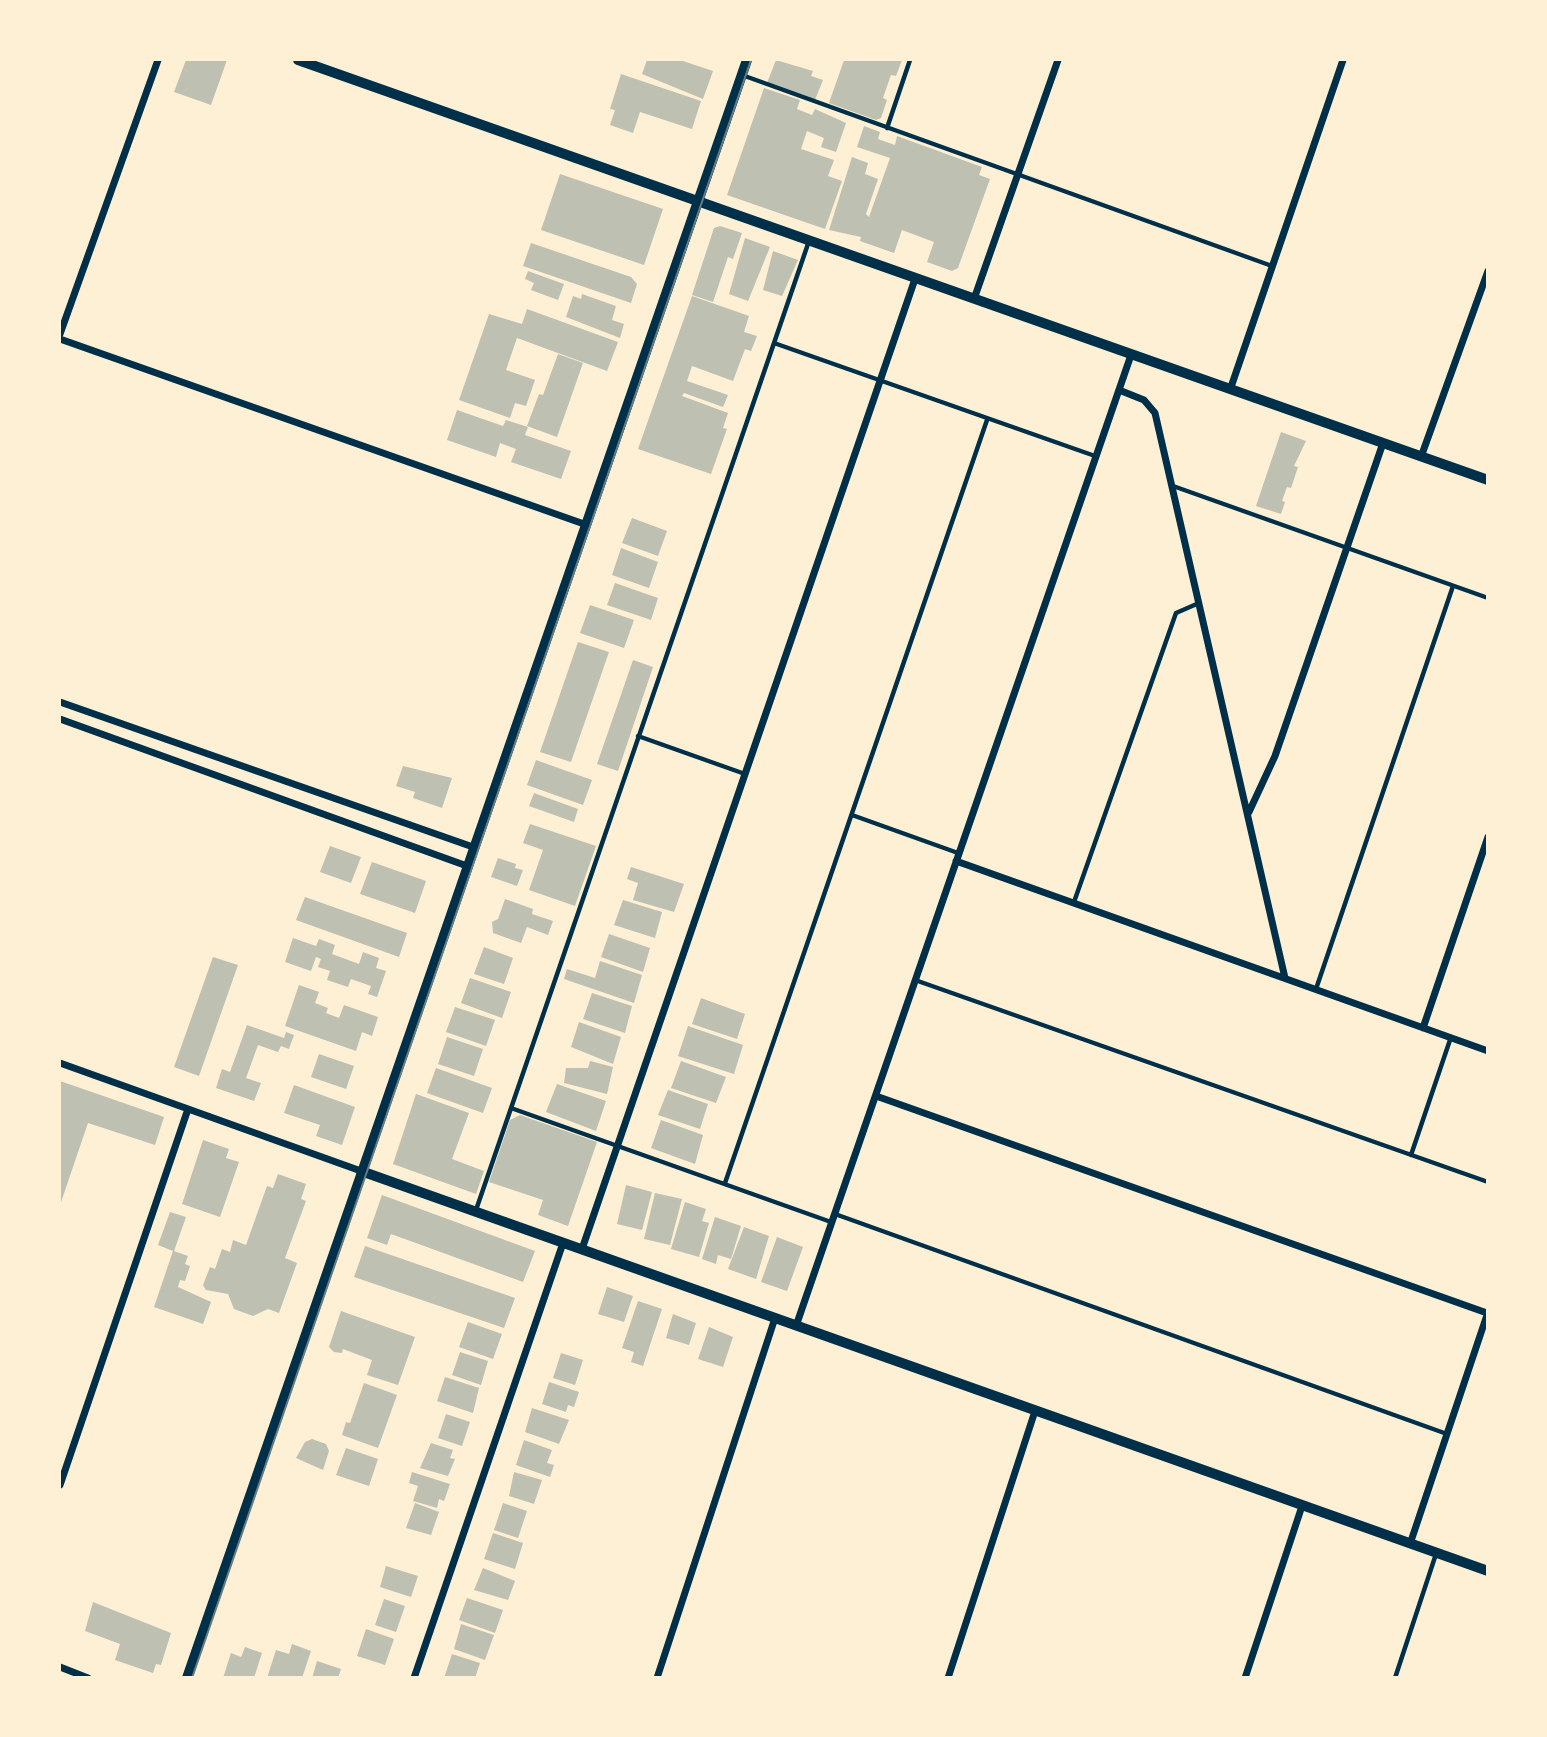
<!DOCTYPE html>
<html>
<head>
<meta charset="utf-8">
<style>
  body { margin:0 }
  #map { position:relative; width:1547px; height:1737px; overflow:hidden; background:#fdf0d5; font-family:Figtree,sans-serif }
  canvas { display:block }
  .frame { position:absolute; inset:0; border:61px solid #fdf0d5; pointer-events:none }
</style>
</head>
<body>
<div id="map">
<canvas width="1547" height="1737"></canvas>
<div class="frame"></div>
</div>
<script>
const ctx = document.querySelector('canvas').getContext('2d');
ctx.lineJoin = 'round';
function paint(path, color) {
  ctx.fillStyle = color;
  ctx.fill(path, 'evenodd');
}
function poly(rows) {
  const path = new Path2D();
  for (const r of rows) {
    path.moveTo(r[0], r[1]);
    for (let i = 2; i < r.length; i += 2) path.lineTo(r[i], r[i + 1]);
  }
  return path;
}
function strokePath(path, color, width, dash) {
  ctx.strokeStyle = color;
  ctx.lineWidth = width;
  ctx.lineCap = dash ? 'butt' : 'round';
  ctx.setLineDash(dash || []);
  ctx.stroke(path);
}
paint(poly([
  [186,60,227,60,211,105,174,92],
  [647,60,680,60,713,71,703,99,642,74],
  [776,60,813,71,811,76,823,80,815,100,767,83],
  [844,60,902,60,896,76,891,75,883,98,887,100,881,118,876,120,829,103],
  [621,74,701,101,692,129,640,112,633,133,610,125,615,110,610,109],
  [764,88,800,100,797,109,812,115,815,109,846,123,836,152,821,147,824,138,807,131,801,149,834,160,828,176,842,181,825,229,727,195],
  [864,126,880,132,878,139,895,145,897,136,982,167,979,175,990,179,958,268,952,271,927,262,934,242,902,230,894,253,860,241,861,237,829,230,852,157,868,163,865,174,878,179,866,214,869,217,890,158,857,147],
  [560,174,663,209,644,265,541,230],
  [720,226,742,233,733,259,728,257,713,302,692,295,714,228],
  [745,238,770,247,748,301,729,294],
  [531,243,631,277,637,284,631,303,523,266],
  [773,251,798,260,782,296,763,290],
  [528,271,564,284,558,300,531,290,534,283,525,279],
  [582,294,616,306,612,320,624,324,620,338,566,317,573,296,581,299],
  [692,296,749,316,744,332,757,336,751,351,745,349,733,381,692,366,687,381,728,395,723,407,684,393,682,396,728,413,723,428,727,429,711,474,638,449],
  [527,309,618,342,607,371,517,338,506,370,535,380,526,406,515,403,510,418,459,400,489,314,522,324],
  [558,354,583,363,557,437,527,426,539,394,543,395],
  [457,410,503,426,506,420,528,427,525,435,571,451,561,479,511,462,516,449,500,443,496,457,447,440],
  [1281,432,1306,441,1294,466,1298,467,1291,488,1287,487,1282,501,1285,502,1281,514,1256,506],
  [632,518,667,531,658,556,622,543],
  [621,548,658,562,649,588,612,575],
  [615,583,658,598,651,620,607,605],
  [590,605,634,620,624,648,580,633],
  [578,642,609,652,571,762,540,752],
  [633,660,653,667,618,771,597,764],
  [536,760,592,780,583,805,527,785],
  [403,766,452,778,442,808,413,798,415,792,396,786],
  [534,793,578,809,574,822,529,806],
  [530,824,596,846,575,906,529,890,543,850,523,843],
  [330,846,361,857,351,883,320,872],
  [498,858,516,864,515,868,523,870,517,886,491,877],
  [372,862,426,881,415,913,360,894],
  [631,867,684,884,674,912,633,900,638,883,627,879],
  [305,897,407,933,399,957,296,920],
  [505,899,533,909,532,914,553,921,548,935,527,927,521,943,493,933,492,922,498,919],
  [623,900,662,912,655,938,614,925],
  [609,934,650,948,643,972,601,957],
  [293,938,316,946,319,939,335,945,332,954,359,964,363,952,379,958,376,968,386,971,377,997,368,994,371,986,351,979,348,987,327,980,330,971,318,967,321,959,316,957,311,971,285,962],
  [484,947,513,958,504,984,474,974],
  [213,957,238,965,199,1076,174,1067],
  [600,961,642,975,634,1003,564,979,567,969,595,978],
  [470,978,511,992,502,1018,461,1003],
  [299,985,319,992,315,1003,328,1008,326,1013,339,1018,344,1005,378,1017,372,1036,362,1032,356,1051,285,1026],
  [592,993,632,1006,625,1033,583,1019],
  [701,998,745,1014,737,1039,692,1024],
  [455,1007,495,1020,486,1046,446,1032],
  [579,1022,621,1037,613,1064,571,1047],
  [247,1025,284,1038,286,1032,294,1035,289,1049,281,1046,278,1052,258,1045,246,1078,261,1083,254,1101,216,1088,222,1069,230,1072],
  [688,1026,743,1045,734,1074,678,1056],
  [447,1037,483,1049,474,1076,438,1064],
  [319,1054,354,1066,346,1089,311,1077],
  [590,1061,613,1067,607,1094,564,1083,566,1068,588,1068],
  [681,1061,726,1077,716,1103,671,1088],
  [436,1068,492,1088,483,1113,427,1093],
  [60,1081,164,1117,155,1145,88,1123,60,1205],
  [557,1084,606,1101,596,1131,546,1112],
  [294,1085,355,1107,342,1145,316,1136,320,1125,284,1113],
  [668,1090,708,1104,700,1129,658,1115],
  [416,1094,469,1113,452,1159,484,1171,476,1194,393,1164],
  [520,1115,597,1142,568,1226,538,1215,543,1200,489,1182,510,1120],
  [661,1120,703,1135,695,1164,651,1148],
  [203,1140,229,1149,226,1158,239,1162,220,1217,182,1204],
  [278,1174,306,1184,301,1199,306,1201,285,1258,297,1263,279,1313,268,1309,253,1316,234,1309,228,1294,206,1290,203,1285,210,1267,215,1269,222,1249,230,1252,233,1240,246,1245,267,1186,273,1188],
  [626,1185,652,1192,642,1230,617,1224],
  [655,1193,682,1199,670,1245,644,1239],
  [382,1195,535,1251,523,1282,391,1234,387,1245,367,1238],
  [685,1202,706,1209,702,1221,709,1223,699,1257,671,1249],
  [170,1212,186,1217,174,1251,188,1256,185,1264,190,1266,185,1281,180,1280,178,1287,211,1302,203,1324,154,1307,173,1251,158,1245],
  [715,1217,741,1226,731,1259,718,1255,716,1264,702,1259],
  [744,1227,769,1236,756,1279,728,1269],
  [777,1237,803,1247,787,1291,761,1282],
  [365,1246,515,1298,504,1328,354,1277],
  [607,1287,633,1296,624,1322,598,1314],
  [638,1301,662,1309,643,1366,631,1362,634,1352,622,1348],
  [341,1311,415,1337,398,1385,367,1375,372,1360,343,1349,342,1353,334,1352,329,1347],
  [673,1314,696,1323,689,1345,666,1338],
  [468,1322,502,1334,493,1359,459,1347],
  [709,1327,733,1337,723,1367,698,1359],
  [460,1352,488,1361,481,1385,452,1375],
  [561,1353,583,1360,575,1385,553,1378],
  [445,1377,479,1388,473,1413,437,1401],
  [549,1382,579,1392,574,1407,568,1405,566,1412,542,1404],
  [364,1383,397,1395,378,1448,342,1435,346,1422,350,1423],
  [532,1408,569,1420,559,1444,525,1432],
  [446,1414,470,1422,462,1446,438,1438],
  [312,1439,326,1444,329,1451,323,1470,296,1458,305,1442],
  [524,1440,552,1450,547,1463,554,1465,550,1477,516,1465],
  [431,1443,453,1450,450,1458,455,1459,448,1476,420,1468],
  [346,1448,378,1459,369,1486,336,1475],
  [412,1472,450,1484,444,1501,439,1499,437,1508,413,1501,418,1486,409,1483],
  [514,1472,542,1480,534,1504,509,1496],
  [415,1503,439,1512,431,1535,406,1528],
  [503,1503,527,1511,518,1538,494,1530],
  [493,1533,523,1543,515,1569,484,1559],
  [386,1566,418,1576,411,1597,380,1587],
  [483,1568,515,1581,508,1600,474,1590],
  [467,1598,503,1610,495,1633,459,1620],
  [384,1599,405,1606,396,1632,375,1625],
  [93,1602,171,1633,161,1665,156,1664,153,1673,115,1660,120,1644,85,1631],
  [461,1624,494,1635,485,1660,454,1649],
  [366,1629,394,1639,385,1665,357,1656],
  [292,1644,311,1651,302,1678,267,1678,276,1650,289,1654],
  [245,1647,262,1653,254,1678,223,1678,231,1653,241,1657],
  [452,1654,480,1663,475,1678,444,1678],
  [317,1661,341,1669,338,1678,312,1678]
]), '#bec0b2');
strokePath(poly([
  [742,75,1272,266],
  [887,128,910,60],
  [774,343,809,241],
  [1173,486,1488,598],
  [638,736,745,774],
  [852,815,958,853],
  [1074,902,1176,613,1199,603],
  [915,980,1488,1182],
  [1316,989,1453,586],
  [511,1108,831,1222],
  [1411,1155,1451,1037],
  [725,1183,987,420],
  [476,1210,774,343,1095,456],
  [835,1214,1447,1434],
  [1395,1678,1436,1554]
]), '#003049', 4.5);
strokePath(poly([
  [974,299,1058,60],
  [60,334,158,60],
  [60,339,584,524],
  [1119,390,1144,400,1155,413,1285,978],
  [1230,390,1343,60],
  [1421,457,1488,271],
  [60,702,473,847],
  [60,719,467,866],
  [1249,812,1275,756,1383,443],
  [956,861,1488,1051],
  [1423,1028,1488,837],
  [60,1063,361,1171],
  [876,1096,1487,1313],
  [582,1249,915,279],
  [796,1326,1131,355],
  [60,1485,188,1109],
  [1410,1544,1488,1312],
  [60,1667,88,1678],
  [414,1678,563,1243],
  [657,1678,775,1318],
  [948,1678,1035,1411],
  [1245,1678,1302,1506]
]), '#003049', 7);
strokePath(poly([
  [298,60,1488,480],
  [361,1171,1488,1571]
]), '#003049', 10);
strokePath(poly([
  [187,1678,747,60]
]), '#003049', 10);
strokePath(poly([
  [192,1678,751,60]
]), '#657d81', 2);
</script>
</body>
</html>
